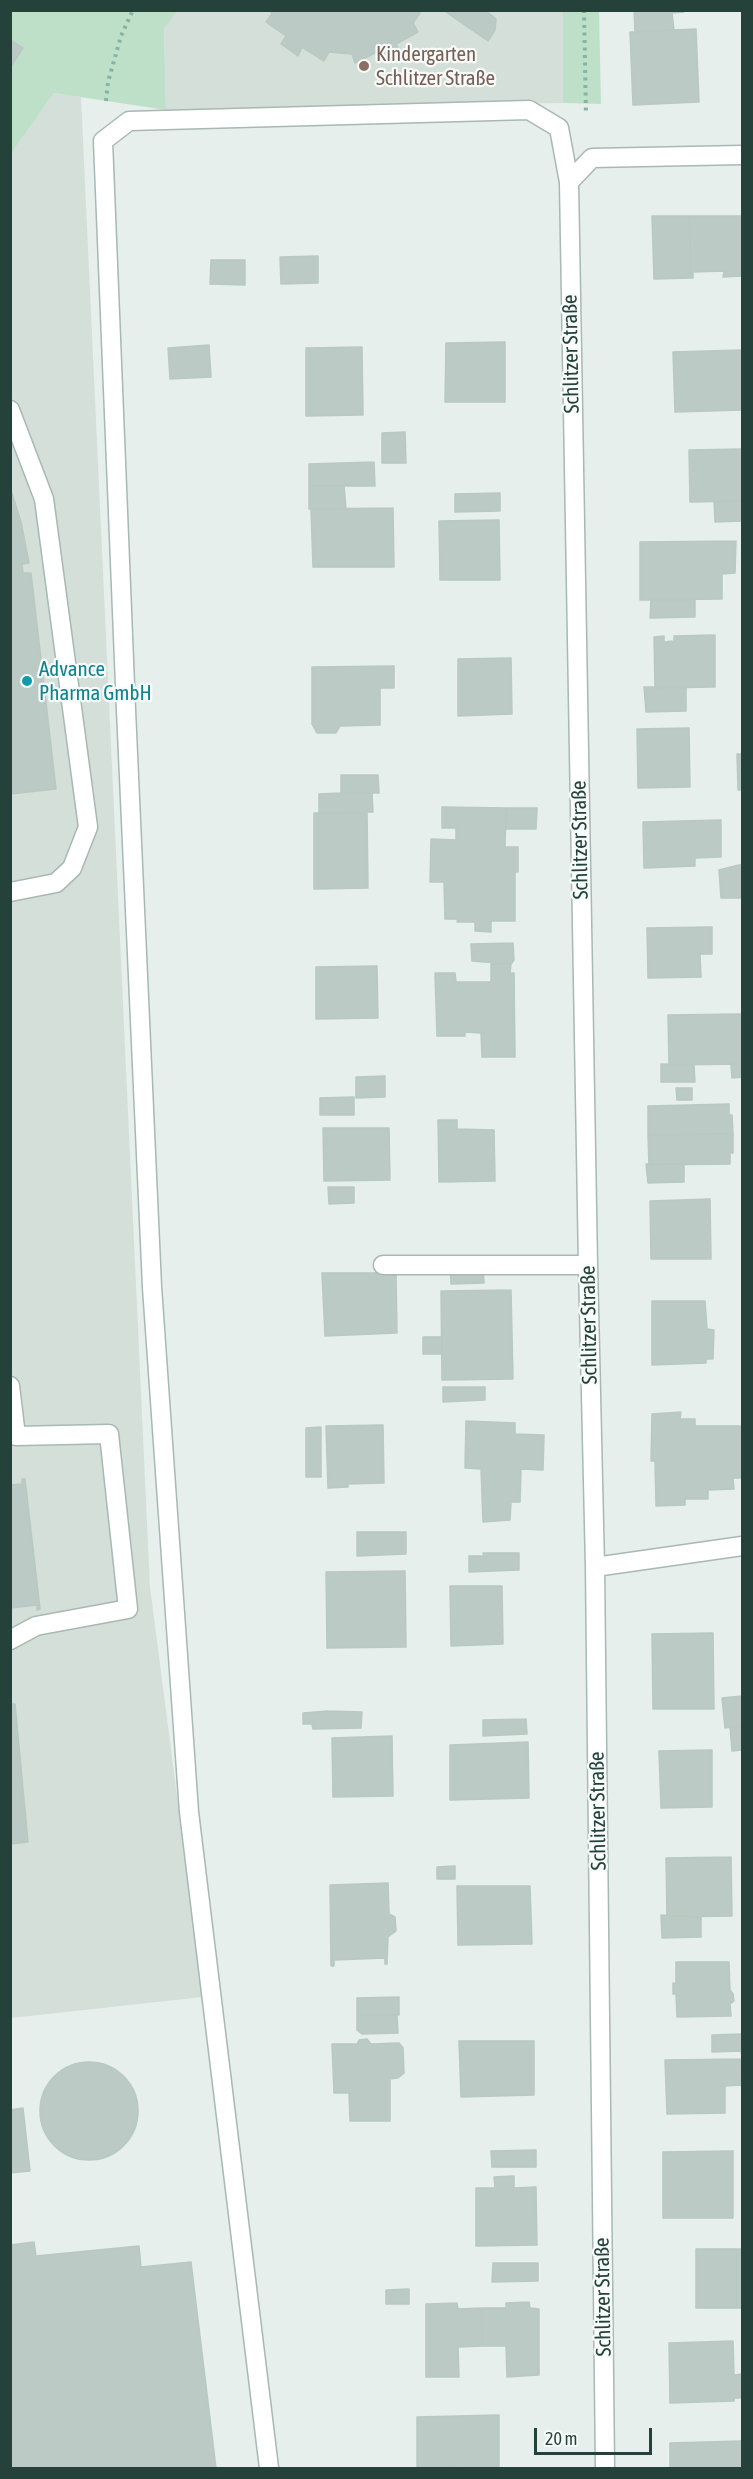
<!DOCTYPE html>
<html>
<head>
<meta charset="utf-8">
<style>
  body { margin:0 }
  #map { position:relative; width:753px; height:2479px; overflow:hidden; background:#e6efeb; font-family:"Asap Condensed",sans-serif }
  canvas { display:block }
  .frame { position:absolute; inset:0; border:12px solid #24423a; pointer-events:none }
  .scale { position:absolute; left:534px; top:2428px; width:118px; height:27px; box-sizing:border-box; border:3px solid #24423a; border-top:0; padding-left:8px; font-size:18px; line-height:21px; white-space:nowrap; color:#24423a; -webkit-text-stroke:4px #f7fbf9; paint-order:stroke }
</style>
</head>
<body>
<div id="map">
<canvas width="753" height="2479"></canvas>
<div class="frame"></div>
<div class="scale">20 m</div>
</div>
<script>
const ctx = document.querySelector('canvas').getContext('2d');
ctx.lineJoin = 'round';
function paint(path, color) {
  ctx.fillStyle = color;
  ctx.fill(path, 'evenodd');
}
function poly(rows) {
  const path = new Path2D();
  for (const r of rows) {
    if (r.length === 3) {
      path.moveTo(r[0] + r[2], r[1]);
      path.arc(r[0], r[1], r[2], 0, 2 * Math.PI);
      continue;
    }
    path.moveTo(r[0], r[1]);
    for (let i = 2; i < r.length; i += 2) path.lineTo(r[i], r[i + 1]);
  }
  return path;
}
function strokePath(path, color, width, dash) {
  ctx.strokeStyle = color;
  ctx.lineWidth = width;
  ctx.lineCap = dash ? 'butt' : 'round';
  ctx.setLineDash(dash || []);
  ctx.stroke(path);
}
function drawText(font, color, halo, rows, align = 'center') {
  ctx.font = font + ' "Asap Condensed",sans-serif';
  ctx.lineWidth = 4.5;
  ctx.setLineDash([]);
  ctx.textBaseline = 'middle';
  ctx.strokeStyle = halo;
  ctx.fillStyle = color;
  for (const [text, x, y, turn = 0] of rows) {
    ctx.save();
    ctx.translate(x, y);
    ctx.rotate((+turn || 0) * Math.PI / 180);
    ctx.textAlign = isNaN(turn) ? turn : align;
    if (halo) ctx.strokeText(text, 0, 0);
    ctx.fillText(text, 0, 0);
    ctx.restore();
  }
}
paint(poly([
  [177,10,563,11,563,103,166,110,164,29],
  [54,93,81,97,150,1587,203,1997,11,2018,10,153]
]), '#d4dfda');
paint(poly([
  [11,11,177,11,164,29,166,110,54,93,11,153],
  [563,11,599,11,601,104,563,103]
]), '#bfe0c8');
const building = poly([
  [270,10,416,10,420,13,413,23,418,32,396,44,400,52,382,60,377,52,355,63,352,54,329,52,324,61,302,47,298,56,281,44,286,36,266,22,272,14,270,10],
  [443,10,485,10,496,19,495,30,488,41,443,10],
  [634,10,684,10,684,12,672,13,674,30,635,32,634,10],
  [696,29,699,102,633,105,630,32,696,29],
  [10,40,23,48,10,68,10,40],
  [652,216,689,216,691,278,654,279,652,216],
  [689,216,742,216,742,276,723,277,724,271,693,272,693,278,691,278,689,216],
  [318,256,318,283,281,284,280,257,318,256],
  [211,260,245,260,245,285,210,284,211,260],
  [505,342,505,402,445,402,446,343,505,342],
  [209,345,211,377,170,379,168,348,209,345],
  [362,347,363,415,306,416,306,348,362,347],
  [742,350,742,410,675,412,673,352,742,350],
  [405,432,406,463,382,463,382,433,405,432],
  [742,449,742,501,690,502,689,450,742,449],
  [374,462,375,486,309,486,309,464,374,462],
  [309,486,344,486,346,509,309,509,309,486],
  [10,487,21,522,29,563,22,564,23,573,31,573,56,789,10,794,10,487],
  [500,493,500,511,455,512,455,494,500,493],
  [714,501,742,501,742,521,715,522,714,501],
  [393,508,394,567,313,567,311,509,393,508],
  [499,520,500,580,440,580,439,521,499,520],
  [736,541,735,573,722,574,722,599,640,600,640,542,736,541],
  [651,600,695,600,695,617,650,618,651,600],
  [715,635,715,687,655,688,654,637,664,636,664,642,674,641,674,636,715,635],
  [511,658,512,714,458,716,458,659,511,658],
  [394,666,394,688,380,688,380,725,340,726,336,733,317,733,312,724,312,667,394,666],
  [644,687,686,687,686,711,646,712,644,687],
  [689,728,690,787,638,788,637,729,689,728],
  [737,754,742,754,742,790,738,790,737,754],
  [341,775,378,775,379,793,341,793,341,775],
  [341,793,372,793,373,812,319,813,319,794,341,793],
  [442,807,506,808,505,847,518,847,518,872,515,872,515,921,491,921,491,932,475,931,475,922,457,922,458,919,445,919,444,882,430,882,431,839,456,840,456,828,442,828,442,807],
  [506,808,537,808,536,829,506,829,506,808],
  [314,813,367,813,368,888,314,889,314,813],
  [721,820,721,857,695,858,695,866,644,868,643,822,721,820],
  [739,865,742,865,742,898,721,898,719,870,739,865],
  [712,927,712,954,700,954,701,977,648,978,647,928,712,927],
  [513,943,514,960,511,964,472,961,471,944,513,943],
  [491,964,511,964,510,973,514,973,515,1057,482,1057,481,1033,465,1032,465,1036,437,1036,435,973,455,973,456,982,491,982,491,964],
  [377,966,378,1018,316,1019,316,967,377,966],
  [742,1014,742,1064,669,1065,668,1015,742,1014],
  [661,1064,694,1065,695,1082,661,1082,661,1064],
  [731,1064,742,1064,742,1077,732,1078,731,1064],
  [385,1076,385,1097,356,1098,356,1077,385,1076],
  [676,1088,692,1088,692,1100,677,1100,676,1088],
  [354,1097,354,1115,320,1115,320,1098,354,1097],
  [729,1104,729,1115,732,1115,733,1134,648,1135,648,1106,729,1104],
  [438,1120,457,1120,457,1129,494,1130,495,1181,439,1182,438,1120],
  [323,1128,389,1128,390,1180,324,1181,323,1128],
  [733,1134,733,1153,730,1153,730,1164,649,1165,648,1135,733,1134],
  [646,1164,684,1164,684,1182,648,1183,646,1164],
  [328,1187,354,1187,354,1203,329,1204,328,1187],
  [710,1199,711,1259,651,1259,650,1201,710,1199],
  [483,1267,484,1283,451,1284,450,1268,483,1267],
  [322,1273,396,1273,397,1333,325,1336,322,1273],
  [511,1290,513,1379,442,1380,441,1291,511,1290],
  [652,1301,705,1301,707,1329,714,1330,713,1359,706,1359,706,1363,652,1365,652,1301],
  [423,1337,442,1337,442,1354,423,1354,423,1337],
  [443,1387,485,1387,485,1400,443,1402,443,1387],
  [681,1412,680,1419,695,1419,695,1426,742,1426,742,1478,733,1478,734,1489,708,1490,708,1499,685,1499,685,1505,656,1506,655,1461,651,1461,652,1414,681,1412],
  [466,1421,515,1423,515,1434,544,1435,543,1470,521,1469,520,1502,511,1502,510,1520,483,1522,481,1469,465,1468,466,1421],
  [383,1425,384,1483,348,1484,348,1487,328,1488,326,1426,383,1425],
  [321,1427,321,1477,306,1477,306,1428,321,1427],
  [22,1479,25,1479,40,1609,37,1610,37,1605,10,1608,10,1485,22,1484,22,1479],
  [357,1532,406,1532,406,1554,357,1556,357,1532],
  [483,1553,519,1553,519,1570,469,1572,469,1556,484,1556,483,1553],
  [405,1571,406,1647,327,1648,326,1572,405,1571],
  [450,1586,502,1586,503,1644,451,1646,450,1586],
  [713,1633,714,1709,653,1709,652,1634,713,1633],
  [742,1696,742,1726,725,1728,722,1698,742,1696],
  [10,1704,15,1704,28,1842,10,1844,10,1704],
  [328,1711,362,1712,361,1728,313,1729,312,1724,303,1724,303,1713,328,1711],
  [526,1719,527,1734,483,1736,483,1720,526,1719],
  [742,1726,742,1750,732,1751,730,1727,742,1726],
  [392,1736,393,1796,333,1797,332,1738,392,1736],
  [528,1742,529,1798,450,1800,450,1745,528,1742],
  [712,1750,712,1807,661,1808,659,1751,712,1750],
  [731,1857,732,1916,667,1917,666,1858,731,1857],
  [455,1866,455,1879,437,1879,437,1867,455,1866],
  [388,1883,389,1914,395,1917,396,1931,388,1937,387,1964,385,1964,385,1958,334,1960,334,1966,331,1966,330,1885,388,1883],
  [457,1886,530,1886,532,1944,458,1945,457,1886],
  [661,1915,701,1917,701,1937,662,1938,661,1915],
  [676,1962,729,1962,730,1990,733,1994,734,2001,730,2004,731,2016,677,2017,676,1994,673,1994,673,1983,676,1984,676,1962],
  [399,1997,399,2015,357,2015,357,1998,399,1997],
  [357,2015,397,2015,398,2033,362,2034,357,2030,357,2015],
  [742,2034,742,2056,741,2051,712,2052,712,2035,742,2034],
  [367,2039,371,2044,399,2043,403,2048,404,2073,398,2078,390,2079,390,2121,350,2121,349,2093,334,2093,332,2044,357,2044,359,2040,367,2039],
  [459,2041,534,2041,534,2095,461,2097,459,2041],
  [741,2059,742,2085,725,2086,725,2113,667,2114,665,2060,741,2059],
  [89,2111,49],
  [23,2108,30,2171,10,2173,10,2110,23,2108],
  [536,2150,536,2167,492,2167,491,2151,536,2150],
  [733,2151,733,2218,663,2218,663,2152,733,2151],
  [514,2176,514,2188,536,2187,537,2245,476,2246,476,2188,495,2188,494,2177,514,2176],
  [34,2242,36,2256,139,2246,141,2267,191,2262,216,2468,10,2468,10,2245,34,2242],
  [696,2249,737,2249,737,2308,696,2308,696,2249],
  [737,2249,742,2249,742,2308,737,2308,737,2249],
  [493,2263,538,2263,538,2281,492,2282,493,2263],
  [409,2289,409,2304,386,2304,386,2290,409,2289],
  [529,2302,530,2308,539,2309,539,2375,507,2377,506,2346,483,2346,481,2308,506,2308,506,2303,529,2302],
  [457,2303,458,2309,481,2308,483,2346,458,2347,459,2377,426,2377,426,2304,457,2303],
  [733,2341,734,2375,742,2374,742,2398,734,2398,734,2401,670,2403,669,2343,733,2341],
  [499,2415,499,2468,461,2468,461,2466,417,2468,417,2417,499,2415],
  [742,2441,742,2468,670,2468,670,2443,742,2441]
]);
paint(building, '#bbcac4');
strokePath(building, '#b8c9c2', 1.5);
const minor = poly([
  [569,182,592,158,742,155],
  [10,410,44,499,88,827,72,868,56,883,10,892],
  [383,1265,588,1265],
  [10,1386,16,1436,109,1434,128,1609,36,1626,10,1640],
  [595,1567,742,1546],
  [269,2468,189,1812,152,1287,126,710,103,141,129,121,529,110,559,128,569,182,588,1265,595,1567,605,2468]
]);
strokePath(minor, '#a8b8b2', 21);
strokePath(poly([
  [584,10,586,115],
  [106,101,108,82,121,36,133,10]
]), '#86b3a5', 4, [3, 4.5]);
strokePath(minor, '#fff', 18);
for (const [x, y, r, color] of [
  [364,66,6,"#8d6e63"],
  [27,681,6,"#0f9aa8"]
]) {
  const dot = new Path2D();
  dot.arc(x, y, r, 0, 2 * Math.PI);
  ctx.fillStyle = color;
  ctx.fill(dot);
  strokePath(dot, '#f7fbf9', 2);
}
drawText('21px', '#785e54', '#f7fbf9', [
  ["Kindergarten",376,54],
  ["Schlitzer Straße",376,78]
], 'left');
drawText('21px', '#24423a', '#f7fbf9', [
  ["Schlitzer Straße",571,354,-91],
  ["Schlitzer Straße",580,840,-91],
  ["Schlitzer Straße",589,1325,-91],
  ["Schlitzer Straße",598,1811,-91],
  ["Schlitzer Straße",603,2297,-91]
]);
drawText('21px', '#0d838f', '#f7fbf9', [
  ["Advance",39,669],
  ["Pharma GmbH",39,693]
], 'left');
</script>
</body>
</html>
